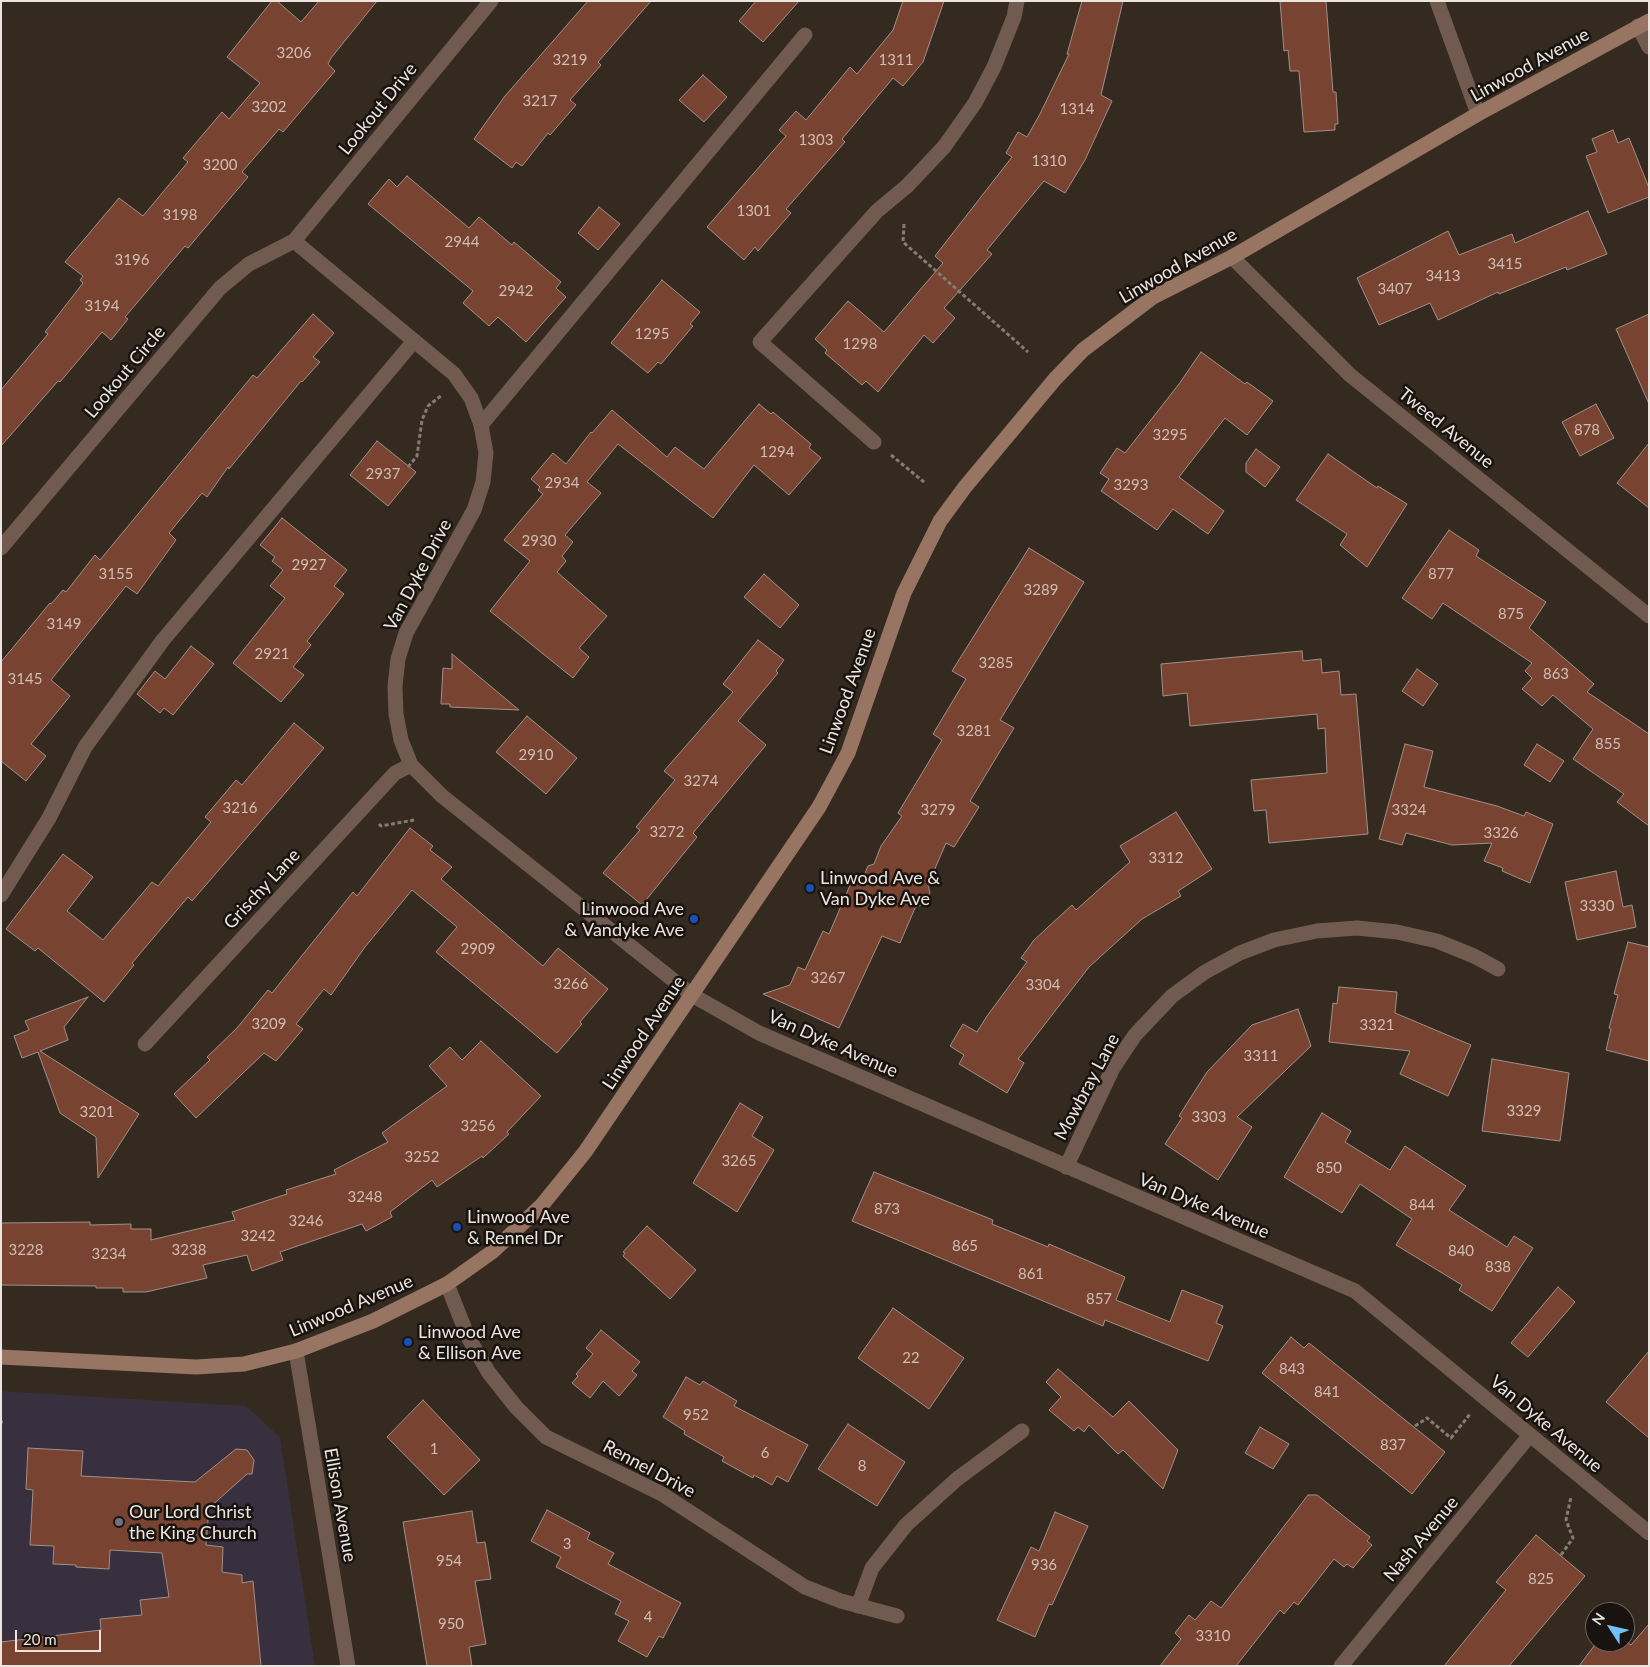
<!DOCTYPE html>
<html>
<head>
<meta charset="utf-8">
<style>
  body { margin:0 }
  #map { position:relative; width:1650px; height:1667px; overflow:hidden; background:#342a20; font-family:Lato,sans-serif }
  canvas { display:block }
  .frame { position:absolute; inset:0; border:2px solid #ece5df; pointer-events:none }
  .north { position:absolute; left:1585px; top:1602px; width:50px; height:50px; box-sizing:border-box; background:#18130f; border:1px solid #6d6762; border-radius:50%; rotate:305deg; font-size:14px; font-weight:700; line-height:20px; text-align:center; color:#ece5df }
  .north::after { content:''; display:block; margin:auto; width:18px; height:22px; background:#71c1f5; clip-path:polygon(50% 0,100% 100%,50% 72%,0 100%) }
  .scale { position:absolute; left:15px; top:1630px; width:86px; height:22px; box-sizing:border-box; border:2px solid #ece5df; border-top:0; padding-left:6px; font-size:15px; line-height:18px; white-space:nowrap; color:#ece5df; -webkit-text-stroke:4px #18130f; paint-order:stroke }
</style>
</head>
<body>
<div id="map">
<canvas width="1650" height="1667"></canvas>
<div class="frame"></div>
<div class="north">N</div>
<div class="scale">20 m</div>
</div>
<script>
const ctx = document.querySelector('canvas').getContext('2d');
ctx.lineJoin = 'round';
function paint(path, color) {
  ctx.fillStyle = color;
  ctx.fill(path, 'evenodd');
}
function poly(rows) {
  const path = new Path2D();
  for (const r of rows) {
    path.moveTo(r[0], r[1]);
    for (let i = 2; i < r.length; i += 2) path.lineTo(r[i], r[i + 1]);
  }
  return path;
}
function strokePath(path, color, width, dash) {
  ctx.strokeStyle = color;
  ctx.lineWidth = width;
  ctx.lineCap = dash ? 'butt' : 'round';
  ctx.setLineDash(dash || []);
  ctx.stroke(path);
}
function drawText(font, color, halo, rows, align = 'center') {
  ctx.font = font + ' Lato,sans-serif';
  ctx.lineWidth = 5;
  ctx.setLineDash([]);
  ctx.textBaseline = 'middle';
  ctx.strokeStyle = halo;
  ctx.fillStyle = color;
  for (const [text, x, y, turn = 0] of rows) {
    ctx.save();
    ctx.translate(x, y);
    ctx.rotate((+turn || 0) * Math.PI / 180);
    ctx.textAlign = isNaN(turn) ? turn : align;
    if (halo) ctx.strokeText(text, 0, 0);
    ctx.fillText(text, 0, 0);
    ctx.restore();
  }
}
paint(poly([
  [1,1391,246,1406,280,1437,315,1666,1,1666]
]), '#382f3f');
const building = poly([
  [272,1,277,1,301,22,319,1,377,1,331,58,328,64,335,71,283,132,279,129,242,172,248,177,188,248,185,246,125,317,128,319,111,340,102,332,60,382,58,381,1,446,1,390,48,334,45,332,83,283,80,280,83,276,65,262,119,198,143,216,188,162,183,158,222,112,229,119,260,83,227,57,272,1],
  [588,1,651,1,598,62,601,65,570,100,576,105,550,135,548,133,522,166,516,162,512,168,474,139,505,96,588,1],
  [756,1,799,1,763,42,739,21,756,1],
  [903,1,944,1,923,62,903,86,893,78,842,139,845,142,786,209,791,213,758,251,755,247,744,260,707,227,786,136,779,130,796,111,806,120,850,67,857,74,893,30,903,1],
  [1082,1,1123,1,1101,95,1112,101,1085,160,1065,193,1044,181,1023,206,987,250,992,254,944,308,955,318,933,343,924,335,878,392,866,381,862,385,825,353,827,350,815,339,848,301,884,332,943,263,935,256,1012,157,1006,153,1018,132,1027,137,1040,114,1069,54,1067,54,1082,1],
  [1280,1,1326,1,1333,92,1336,92,1338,124,1335,124,1335,130,1304,132,1299,71,1290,71,1288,50,1284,51,1280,1],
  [703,75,727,97,704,122,679,100,703,75],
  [1613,130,1618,143,1629,138,1649,188,1649,197,1608,213,1586,156,1597,152,1592,139,1613,130],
  [407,176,469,228,479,217,512,245,514,242,561,282,556,288,566,297,526,342,498,317,489,326,463,303,473,291,368,204,389,179,397,187,407,176],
  [599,207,620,224,598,250,578,233,599,207],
  [1588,211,1607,254,1567,270,1566,267,1499,294,1498,292,1438,320,1430,303,1379,325,1357,278,1448,231,1459,255,1512,234,1515,243,1588,211],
  [662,280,700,312,690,324,693,326,661,364,658,362,648,373,611,343,662,280],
  [313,314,334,333,313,357,320,362,302,382,301,381,229,469,228,467,207,497,202,493,169,533,176,540,137,594,126,586,51,680,70,696,31,744,46,756,26,781,1,761,1,662,50,603,51,604,63,590,66,592,95,555,100,560,253,375,257,378,313,314],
  [1649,314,1649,404,1616,329,1649,314],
  [1201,352,1245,384,1247,382,1273,401,1247,435,1225,418,1179,477,1224,511,1208,534,1173,509,1157,530,1101,491,1109,479,1100,473,1117,448,1125,453,1179,384,1201,352],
  [759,404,771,414,773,412,811,444,809,448,821,458,789,495,754,465,713,518,618,444,587,482,601,493,565,535,573,542,562,556,566,561,557,572,607,616,579,648,589,657,573,678,490,611,530,561,504,540,543,494,538,490,540,487,531,479,553,453,566,464,591,432,592,433,612,410,667,457,675,447,704,469,759,404],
  [1596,404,1614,438,1580,456,1562,422,1596,404],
  [377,441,416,472,388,506,350,475,377,441],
  [1649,443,1649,508,1617,483,1649,443],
  [1256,449,1280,467,1265,487,1246,472,1246,463,1256,449],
  [1328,454,1377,488,1378,486,1407,504,1367,567,1340,545,1347,534,1296,500,1328,454],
  [282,518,347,570,334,586,344,594,307,641,311,645,293,667,304,675,281,702,233,663,285,598,270,586,283,570,272,561,275,557,260,545,282,518],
  [1449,530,1479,550,1476,556,1546,602,1529,628,1594,684,1587,692,1649,734,1649,826,1617,802,1624,794,1573,759,1593,729,1553,695,1542,706,1522,689,1532,678,1525,671,1532,663,1443,603,1432,619,1402,598,1449,530],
  [1029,548,1084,582,1000,720,1014,728,970,801,979,807,954,847,946,843,928,885,930,893,926,903,915,908,900,943,882,936,839,1028,763,994,790,985,798,967,805,970,823,931,829,934,851,883,863,878,868,866,874,864,881,846,902,816,898,813,942,740,933,734,966,679,952,671,1029,548],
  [764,574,799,605,780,628,744,597,764,574],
  [758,640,784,660,776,671,778,673,738,721,766,745,693,833,697,837,642,905,603,873,640,830,636,827,675,780,664,771,733,692,723,684,758,640],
  [191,646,214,664,173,715,164,708,160,713,137,694,155,671,165,679,191,646],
  [1302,651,1303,661,1321,659,1322,673,1339,671,1341,695,1356,694,1368,834,1269,843,1266,810,1254,811,1251,780,1327,773,1325,728,1318,729,1317,714,1190,726,1187,693,1163,696,1161,664,1302,651],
  [452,654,519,710,450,707,450,704,441,704,443,668,452,669,452,654],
  [1417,669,1438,684,1423,706,1402,691,1417,669],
  [527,716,577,758,546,794,496,752,527,716],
  [294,723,324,748,192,901,188,897,132,963,134,965,104,1002,38,948,35,951,6,929,63,854,93,877,67,911,103,940,152,882,158,886,211,822,205,817,236,780,242,785,294,723],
  [1405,744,1433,751,1424,787,1497,806,1524,816,1526,812,1553,824,1530,883,1502,871,1503,868,1484,861,1492,843,1452,845,1406,833,1402,845,1379,839,1405,744],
  [1537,744,1564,761,1550,782,1524,765,1537,744],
  [1176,812,1212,869,1178,891,1181,896,1142,919,1089,967,1018,1059,1024,1063,1007,1093,959,1064,964,1055,950,1046,963,1024,977,1032,987,1016,1027,962,1021,958,1034,940,1072,905,1076,910,1130,862,1120,846,1176,812],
  [410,828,433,846,430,850,452,867,441,879,543,966,558,948,608,989,580,1022,582,1024,557,1053,436,952,457,927,412,890,365,947,331,995,324,989,296,1024,303,1029,276,1061,264,1053,196,1118,174,1094,210,1060,207,1057,237,1028,268,990,272,993,353,892,357,896,410,828],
  [1616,871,1623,907,1632,905,1636,927,1577,940,1565,882,1616,871],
  [1628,942,1649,947,1649,1061,1606,1050,1611,1029,1609,1028,1618,995,1614,994,1628,942],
  [1339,987,1397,992,1395,1013,1471,1045,1448,1096,1400,1074,1410,1051,1329,1042,1333,1003,1337,1004,1339,987],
  [88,997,64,1027,68,1040,40,1051,139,1114,98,1178,96,1137,60,1113,38,1052,22,1058,14,1036,29,1030,25,1021,88,997],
  [1298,1009,1311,1046,1237,1117,1252,1127,1218,1180,1165,1144,1182,1118,1179,1116,1207,1072,1252,1025,1298,1009],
  [481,1041,541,1096,507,1132,509,1134,483,1158,482,1156,437,1187,432,1180,390,1212,392,1217,366,1231,362,1224,280,1252,283,1260,252,1271,247,1255,203,1265,207,1278,146,1292,123,1292,123,1288,96,1288,96,1286,1,1285,1,1223,90,1222,90,1225,131,1224,131,1229,151,1229,151,1240,235,1220,232,1212,287,1194,286,1190,336,1174,334,1170,388,1142,382,1133,447,1086,429,1066,450,1047,462,1060,481,1041],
  [1492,1059,1569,1073,1560,1141,1482,1131,1492,1059],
  [740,1103,763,1117,752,1136,774,1150,737,1212,693,1183,740,1103],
  [1322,1113,1351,1131,1345,1142,1390,1170,1405,1146,1466,1186,1449,1210,1507,1247,1514,1236,1533,1248,1492,1311,1459,1290,1462,1285,1396,1245,1412,1219,1360,1184,1342,1213,1284,1177,1322,1113],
  [874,1172,993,1220,992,1224,1048,1247,1049,1244,1125,1277,1116,1300,1170,1322,1182,1290,1223,1306,1216,1323,1223,1326,1208,1361,1105,1320,1103,1326,852,1221,874,1172],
  [647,1226,696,1270,670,1299,623,1256,625,1253,623,1252,647,1226],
  [1558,1287,1575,1302,1528,1357,1511,1343,1558,1287],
  [893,1308,964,1358,929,1409,858,1358,893,1308],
  [601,1330,640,1362,632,1371,637,1375,619,1396,603,1381,590,1398,572,1383,578,1376,576,1374,593,1354,586,1348,601,1330],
  [1291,1337,1304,1348,1309,1343,1445,1452,1412,1494,1262,1373,1291,1337],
  [1649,1351,1649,1438,1606,1402,1649,1351],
  [1058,1369,1113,1417,1129,1401,1178,1450,1163,1489,1123,1450,1118,1454,1089,1425,1084,1432,1078,1427,1074,1431,1049,1410,1061,1397,1046,1382,1058,1369],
  [686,1377,700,1385,703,1381,737,1401,734,1406,808,1445,788,1482,777,1476,772,1485,754,1475,753,1478,722,1461,724,1457,684,1434,685,1431,663,1417,686,1377],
  [423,1400,480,1460,444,1495,387,1437,423,1400],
  [848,1424,905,1462,877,1506,818,1469,848,1424],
  [1260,1427,1289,1444,1273,1469,1245,1453,1260,1427],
  [28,1448,83,1451,81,1476,195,1482,236,1449,247,1450,254,1460,252,1474,247,1474,209,1508,206,1545,223,1547,222,1572,242,1575,242,1583,253,1581,261,1666,1,1666,1,1642,101,1630,100,1619,142,1615,140,1600,169,1597,162,1553,110,1550,109,1569,76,1567,76,1565,53,1564,54,1546,30,1545,33,1490,26,1489,28,1448],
  [1308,1495,1317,1495,1370,1537,1367,1541,1372,1545,1353,1568,1347,1564,1344,1567,1334,1559,1298,1605,1294,1602,1284,1614,1280,1610,1236,1666,1160,1666,1181,1639,1175,1633,1189,1615,1195,1620,1211,1601,1221,1608,1308,1495],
  [547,1510,590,1533,587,1539,614,1553,608,1564,681,1603,663,1638,659,1636,647,1657,618,1641,629,1621,615,1614,621,1601,556,1567,561,1557,531,1541,547,1510],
  [472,1511,477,1543,485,1542,491,1579,475,1581,486,1644,469,1647,472,1666,427,1666,403,1522,472,1511],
  [1055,1512,1088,1526,1052,1605,1049,1604,1035,1637,997,1620,1031,1547,1039,1551,1055,1512],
  [1536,1535,1585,1576,1509,1666,1444,1666,1506,1590,1496,1582,1536,1535],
  [1649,1624,1649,1666,1579,1666,1597,1642,1627,1642,1631,1645,1649,1624]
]);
paint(building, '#784431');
strokePath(building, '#a19089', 1);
strokePath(poly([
  [904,224,903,242,1028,352],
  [891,455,924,482],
  [408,467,417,456,422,420,428,406,442,395],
  [379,824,381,826,414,820],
  [1,1422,3,1422],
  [1415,1426,1427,1418,1451,1438,1470,1414],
  [1561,1555,1573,1538,1566,1520,1571,1497]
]), '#857c74', 3, [4, 2.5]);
strokePath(poly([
  [481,425,805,35],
  [874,442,760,342,877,211,907,186],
  [1,895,49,818,85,747,163,640,414,341],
  [858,1606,872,1568,906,1525,957,1479,1022,1431]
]), '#715a4f', 15);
strokePath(poly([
  [1437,1,1478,114],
  [1638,26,1649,47],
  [907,186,944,147,975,103,994,67,1014,17,1017,1],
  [294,241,454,374,471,398,481,425,486,453,483,482,474,510,406,633,398,659,395,686,396,714,401,740,411,765,442,796,692,995,759,1033,1355,1291,1649,1533],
  [294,241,491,1],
  [1232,257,1350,375,1649,616],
  [1,548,220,288,249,264,294,241],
  [145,1044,395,773,411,765],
  [1066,1167,1113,1068,1135,1035,1172,996,1205,972,1240,953,1274,940,1317,931,1357,928,1397,932,1437,941,1474,956,1498,969],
  [447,1284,468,1337,489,1373,516,1407,546,1437,662,1494,805,1587,841,1601,897,1616],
  [296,1351,348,1666],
  [1341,1666,1530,1435]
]), '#715a4f', 15);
strokePath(poly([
  [1,1357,196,1367,244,1364,296,1351,373,1321,447,1284,492,1252,542,1205,585,1152,819,807,848,753,904,593,940,521,965,487,1055,379,1083,350,1153,297,1232,257,1478,114,1649,21]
]), '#987462', 15);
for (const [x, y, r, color] of [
  [810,888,5,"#1a4fb4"],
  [694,919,5,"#1a4fb4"],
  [457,1227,5,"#1a4fb4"],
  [408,1342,5,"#1a4fb4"],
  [119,1522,5,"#6b7280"]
]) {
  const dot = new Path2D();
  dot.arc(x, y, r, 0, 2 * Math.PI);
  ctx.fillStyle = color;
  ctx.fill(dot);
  strokePath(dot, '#18130f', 2);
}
drawText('15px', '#cfbdb4', null, [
  ["3206",294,53],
  ["3219",570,60],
  ["1311",896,60],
  ["3217",540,101],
  ["3202",269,107],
  ["1314",1077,109],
  ["1303",816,140],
  ["1310",1049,161],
  ["3200",220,165],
  ["1301",754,211],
  ["3198",180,215],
  ["2944",462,242],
  ["3196",132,260],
  ["3415",1505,264],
  ["3413",1443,276],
  ["3407",1395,289],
  ["2942",516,291],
  ["3194",102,306],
  ["1295",652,334],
  ["1298",860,344],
  ["878",1587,430],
  ["3295",1170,435],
  ["1294",777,452],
  ["2937",383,474],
  ["2934",562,483],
  ["3293",1131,485],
  ["2930",539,541],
  ["2927",309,565],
  ["3155",116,574],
  ["877",1441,574],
  ["3289",1041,590],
  ["875",1511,614],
  ["3149",64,624],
  ["2921",272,654],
  ["3285",996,663],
  ["863",1556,674],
  ["3145",25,679],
  ["3281",974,731],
  ["855",1608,744],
  ["2910",536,755],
  ["3274",701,781],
  ["3216",240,808],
  ["3279",938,810],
  ["3324",1409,810],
  ["3272",667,832],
  ["3326",1501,833],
  ["3312",1166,858],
  ["3330",1597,906],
  ["2909",478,949],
  ["3267",828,978],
  ["3266",571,984],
  ["3304",1043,985],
  ["3209",269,1024],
  ["3321",1377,1025],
  ["3311",1261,1056],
  ["3329",1524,1111],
  ["3201",97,1112],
  ["3303",1209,1117],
  ["3256",478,1126],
  ["3252",422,1157],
  ["3265",739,1161],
  ["850",1329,1168],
  ["3248",365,1197],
  ["844",1422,1205],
  ["873",887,1209],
  ["3246",306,1221],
  ["3242",258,1236],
  ["865",965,1246],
  ["3228",26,1250],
  ["3238",189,1250],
  ["840",1461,1251],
  ["3234",109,1254],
  ["838",1498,1267],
  ["861",1031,1274],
  ["857",1099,1299],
  ["22",911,1358],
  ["843",1292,1369],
  ["841",1327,1392],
  ["952",696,1415],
  ["837",1393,1445],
  ["1",434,1449],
  ["6",765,1453],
  ["8",862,1466],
  ["3",567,1544],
  ["954",449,1561],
  ["936",1044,1565],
  ["825",1541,1579],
  ["4",648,1617],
  ["950",451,1624],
  ["3310",1213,1636]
]);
drawText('18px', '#ece5df', '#18130f', [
  ["Linwood Avenue",1530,65,-29],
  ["Lookout Drive",378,109,-51],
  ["Linwood Avenue",1178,266,-30],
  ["Lookout Circle",125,372,-50],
  ["Tweed Avenue",1446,428,39],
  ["Van Dyke Drive",418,575,-62],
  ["Linwood Avenue",848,691,-70],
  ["Grischy Lane",262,889,-47],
  ["Linwood Avenue",644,1033,-56],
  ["Van Dyke Avenue",833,1044,24],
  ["Mowbray Lane",1087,1087,-62],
  ["Van Dyke Avenue",1204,1206,23],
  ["Linwood Avenue",351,1306,-23],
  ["Van Dyke Avenue",1546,1424,40],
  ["Rennel Drive",649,1469,28],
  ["Ellison Avenue",340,1505,80],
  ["Nash Avenue",1421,1539,-50]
]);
drawText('18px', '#ece5df', '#18130f', [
  ["Linwood Ave &",820,878],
  ["Van Dyke Ave",820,899],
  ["Linwood Ave",684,909,"right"],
  ["& Vandyke Ave",684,930,"right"],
  ["Linwood Ave",467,1217],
  ["& Rennel Dr",467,1238],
  ["Linwood Ave",418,1332],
  ["& Ellison Ave",418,1353],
  ["Our Lord Christ",129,1512],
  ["the King Church",129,1533]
], 'left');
</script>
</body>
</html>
